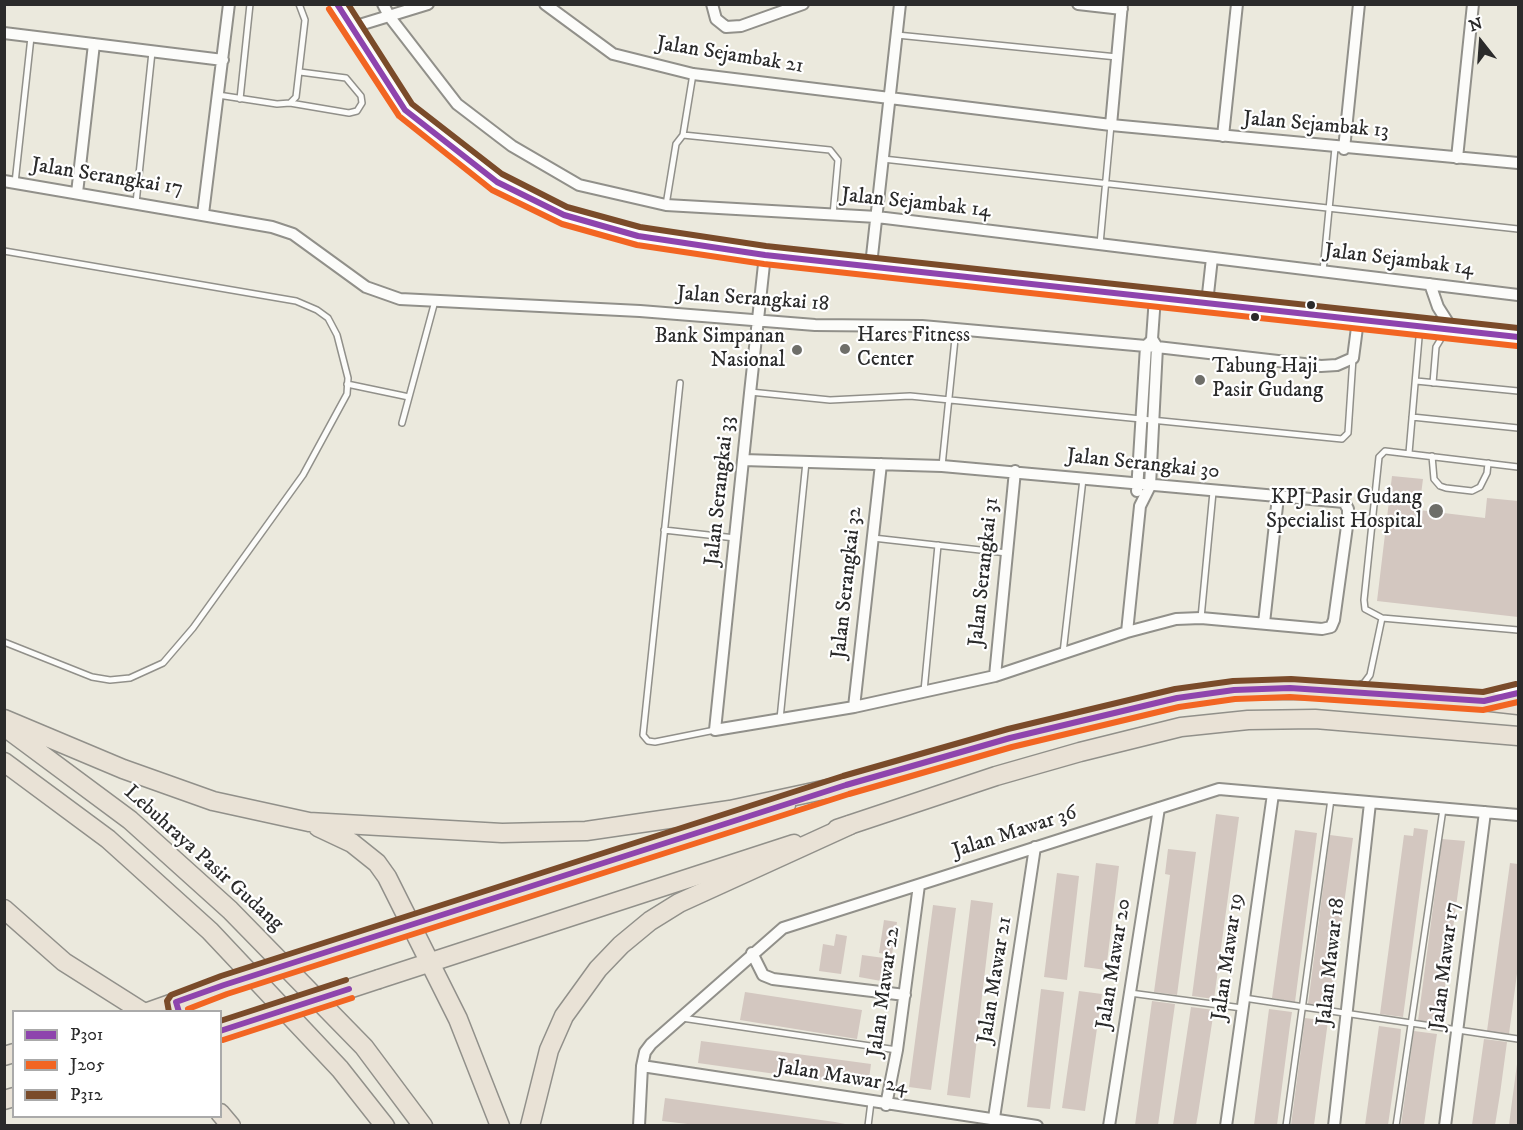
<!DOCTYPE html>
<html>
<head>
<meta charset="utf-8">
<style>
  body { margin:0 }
  #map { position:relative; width:1523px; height:1130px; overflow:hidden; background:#ebe9dd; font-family:"IM FELL DW Pica",serif }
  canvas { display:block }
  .frame { position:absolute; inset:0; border:6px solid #2b2b2b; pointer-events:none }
  .legend { position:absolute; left:12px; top:1010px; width:210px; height:108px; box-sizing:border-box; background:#fff; border:2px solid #aaa; margin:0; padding:8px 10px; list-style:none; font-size:18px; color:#2b2b2b }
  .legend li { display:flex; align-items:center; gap:12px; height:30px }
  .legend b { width:30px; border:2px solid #aaa }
  .north { position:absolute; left:1451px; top:12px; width:60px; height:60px; -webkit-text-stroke:4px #fff; paint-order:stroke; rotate:343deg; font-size:16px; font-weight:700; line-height:24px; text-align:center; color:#2b2b2b }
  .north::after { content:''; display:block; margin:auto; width:21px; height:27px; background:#2b2b2b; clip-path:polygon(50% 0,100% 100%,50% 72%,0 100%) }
</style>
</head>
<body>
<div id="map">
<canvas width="1523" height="1130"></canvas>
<div class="frame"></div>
<ul class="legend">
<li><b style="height:8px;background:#8e44ad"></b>P301</li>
<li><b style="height:8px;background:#f26522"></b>J205</li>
<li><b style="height:8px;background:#7a4b2a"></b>P312</li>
</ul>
<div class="north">N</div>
</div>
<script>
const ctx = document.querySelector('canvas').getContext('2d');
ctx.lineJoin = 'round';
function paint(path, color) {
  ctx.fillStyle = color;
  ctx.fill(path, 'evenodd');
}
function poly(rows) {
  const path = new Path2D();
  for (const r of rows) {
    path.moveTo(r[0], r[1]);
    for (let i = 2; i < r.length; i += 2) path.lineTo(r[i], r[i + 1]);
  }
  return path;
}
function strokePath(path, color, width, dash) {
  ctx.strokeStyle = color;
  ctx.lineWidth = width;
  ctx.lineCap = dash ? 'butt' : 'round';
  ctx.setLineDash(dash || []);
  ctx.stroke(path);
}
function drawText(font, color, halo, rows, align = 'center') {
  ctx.font = font + ' "IM FELL DW Pica",serif';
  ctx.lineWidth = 4.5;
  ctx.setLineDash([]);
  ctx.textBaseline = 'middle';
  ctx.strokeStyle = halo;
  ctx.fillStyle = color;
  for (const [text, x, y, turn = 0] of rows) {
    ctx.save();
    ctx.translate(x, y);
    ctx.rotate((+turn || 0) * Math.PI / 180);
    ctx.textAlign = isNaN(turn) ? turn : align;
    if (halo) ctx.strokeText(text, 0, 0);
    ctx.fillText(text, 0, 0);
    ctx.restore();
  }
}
paint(poly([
  [1392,476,1423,479,1419,510,1485,518,1487,498,1518,501,1518,617,1377,601],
  [1216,814,1239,817,1214,999,1192,996],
  [1414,828,1428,830,1403,1017,1380,1014,1404,835,1413,836],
  [1295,830,1317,833,1295,1002,1272,998],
  [1330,835,1353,838,1330,1007,1308,1004],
  [1442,839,1465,841,1440,1023,1418,1021],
  [1168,849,1196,852,1177,995,1154,992,1170,875,1165,874],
  [1096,863,1119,866,1106,970,1084,967],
  [1510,863,1518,864,1518,966,1509,1034,1487,1031],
  [1057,873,1079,876,1067,980,1044,977],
  [971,900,993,903,970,1098,947,1095],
  [933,905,956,908,931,1090,909,1087],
  [884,920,897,922,892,955,879,953],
  [836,934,847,936,841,974,819,971,823,944,834,946],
  [862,955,884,958,881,981,859,977],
  [1041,989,1064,992,1050,1109,1027,1107],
  [1079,991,1102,994,1085,1111,1062,1108],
  [745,992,862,1010,857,1039,740,1020],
  [1152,1001,1175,1004,1158,1125,1135,1125],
  [1191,1007,1214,1010,1198,1114,1196,1125,1173,1125],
  [1269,1009,1292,1012,1290,1025,1277,1125,1254,1125],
  [1305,1018,1328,1021,1314,1125,1291,1125],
  [1379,1026,1401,1029,1400,1042,1388,1125,1365,1125],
  [1414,1031,1437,1034,1435,1047,1424,1125,1401,1125],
  [1484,1039,1507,1042,1500,1094,1495,1125,1472,1125],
  [701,1041,871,1064,868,1087,698,1063],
  [1517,1064,1518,1125,1509,1125,1511,1109],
  [665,1098,835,1122,850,1125,696,1125,662,1121]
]), '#d3c7c0');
const service = poly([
  [897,35,1117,57],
  [218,95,277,104,290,103,296,97,305,20,299,4],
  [240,99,250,4],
  [290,103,349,113,357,111,362,103,361,96,346,78,300,72],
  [683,135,693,74],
  [883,159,1518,229],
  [15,183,31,37],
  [136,203,152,52],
  [666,205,676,144,683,135,830,150,838,160,833,215],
  [1100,244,1111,125],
  [4,251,296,301,317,310,328,318,337,335,348,378,347,394,303,475,193,628,163,663,130,678,110,680,92,677,4,642],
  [1323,271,1335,148],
  [1416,381,1518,391],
  [680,383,643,735,648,741,655,742,715,730],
  [1433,383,1436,347,1442,337,1451,333],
  [347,384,409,397],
  [750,392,830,400,910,396,1342,439,1348,433,1353,358],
  [1412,417,1518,428],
  [402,423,435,301],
  [1409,453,1420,326],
  [1432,456,1434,479,1440,486,1446,488,1472,491,1480,487,1487,473,1488,463],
  [942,466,956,329],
  [1518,467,1385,451,1379,457,1364,600,1365,609,1382,618,1518,630],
  [664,530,735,538],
  [873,538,1007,553],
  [1201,618,1213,492],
  [1063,653,1083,479],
  [1355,686,1364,683,1370,675,1382,618],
  [924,691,938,545],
  [780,719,806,462],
  [1130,993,1242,1008],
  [1244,998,1518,1039],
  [682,1018,897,1050],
  [868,1126,871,1102],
  [1286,1126,1331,799],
  [1396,1126,1443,809]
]);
const minor = poly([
  [383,4,389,16,457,104,512,146,579,185,666,205,877,217,1518,295],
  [545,4,613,54,693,74,1111,125,1518,163],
  [712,4,716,19,726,27,741,26,803,4],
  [1078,4,1122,9],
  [353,27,428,4],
  [4,33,223,60],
  [1111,125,1122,4],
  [1223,136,1237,4],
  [1344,149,1359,4],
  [1457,158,1473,4],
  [4,181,272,227,293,234,366,287,400,299,640,311,815,325,922,326,1157,347,1321,366,1337,365,1353,358,1358,320],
  [77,193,94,44],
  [203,214,229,4],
  [871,265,900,4],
  [1430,284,1438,307,1452,329],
  [1207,303,1212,258],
  [743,460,942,466,1344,502,1348,509,1348,519,1334,620,1331,627,1322,629,1201,618,1176,619,1127,632,995,676,854,707,715,730,743,460,750,393,765,255],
  [1137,491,1146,346,1151,341],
  [1264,623,1278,497],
  [1127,632,1140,506,1150,486,1157,347,1152,339,1155,297],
  [995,676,1015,471],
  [854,707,881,464],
  [752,953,763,975,773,979,905,995],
  [642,1066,1037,1126],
  [886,1105,897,1050,919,885],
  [994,1118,1035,847],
  [639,1126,642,1066,645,1052,651,1044,783,928,1219,789,1518,815],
  [1109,1126,1159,808],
  [1226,1126,1273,794],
  [1334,1126,1370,803],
  [1445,1126,1485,812]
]);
const tertiary = poly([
  [337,4,405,110,497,182,564,215,638,236,765,255,1518,337],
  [1492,700,1518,693]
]);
const primary = poly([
  [832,790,1010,738,1177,698,1234,690,1320,690,1445,697,1518,705],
  [837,829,996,776,1080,752,1181,727,1248,720,1315,719,1518,736],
  [363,941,786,805],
  [379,979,794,844],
  [148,1012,224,985],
  [220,1031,242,1024],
  [4,1056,14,1053],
  [4,1100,14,1097]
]);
const trunk = poly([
  [4,719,123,769,213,801,309,822,502,833,586,831,730,810,846,785],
  [6,728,130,820,230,910,364,1047,423,1126],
  [4,762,108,839,210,931,340,1069,385,1126],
  [318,827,352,843,377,863,387,877,458,1019,500,1126],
  [4,909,64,962,143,1012],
  [176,1002,179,1012],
  [220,1113,231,1126],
  [530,1126,549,1050,564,1016,598,969,621,945,650,921,679,903,850,825]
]);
strokePath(service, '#91908a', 8);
strokePath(minor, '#91908a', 14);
strokePath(tertiary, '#91908a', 16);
strokePath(primary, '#91908a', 21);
strokePath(trunk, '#91908a', 21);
strokePath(service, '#fcfcfa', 5);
strokePath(minor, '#fcfcfa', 10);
strokePath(tertiary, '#fcfcfa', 14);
strokePath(primary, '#e9e2d6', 18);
strokePath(trunk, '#e9e2d6', 18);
const primaryBridge = poly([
  [224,985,363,941],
  [242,1024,379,979]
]);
strokePath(primaryBridge, '#91908a', 21, []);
strokePath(primaryBridge, '#e9e2d6', 18);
strokePath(poly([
  [337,4,405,110,497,182,564,215,638,236,765,255,1518,337],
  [179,1012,176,1002,224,985,846,785,1010,738,1177,698,1234,690,1290,688,1484,701,1518,693],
  [220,1031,349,989]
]), '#8e44ad', 6);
strokePath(poly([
  [329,9,399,116,492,190,562,224,637,245,764,264,1517,346],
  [188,1009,227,994,849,794,1012,747,1179,707,1235,699,1290,697,1483,710,1518,702],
  [223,1040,352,998]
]), '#f26522', 6);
strokePath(poly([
  [348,4,412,104,502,174,567,207,640,227,766,246,1518,328],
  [169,1012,167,1001,171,995,221,976,843,776,1008,729,1175,689,1233,681,1291,679,1483,692,1516,684],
  [220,1021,346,980]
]), '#7a4b2a', 6);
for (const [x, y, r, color] of [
  [1311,305,5,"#2b2b2b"],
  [1255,317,5,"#2b2b2b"],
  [845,349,6,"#6e6e69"],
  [797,350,6,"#6e6e69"],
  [1200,380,6,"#6e6e69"],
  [1436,511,8,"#6e6e69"]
]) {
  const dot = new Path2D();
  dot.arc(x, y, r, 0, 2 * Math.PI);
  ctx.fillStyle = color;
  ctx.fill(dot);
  strokePath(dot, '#fff', 2);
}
drawText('21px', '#2b2b2b', '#fff', [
  ["Jalan Sejambak 21",730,56,9],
  ["Jalan Sejambak 13",1316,126,5],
  ["Jalan Serangkai 17",107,178,9],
  ["Jalan Sejambak 14",916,204,6],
  ["Jalan Sejambak 14",1399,261,7],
  ["Jalan Serangkai 18",753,300,4],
  ["Jalan Serangkai 30",1143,465,6],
  ["Jalan Serangkai 33",721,491,-84],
  ["Jalan Serangkai 31",985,572,-84],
  ["Jalan Serangkai 32",848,583,-84],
  ["Jalan Mawar 36",1015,833,-18],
  ["Lebuhraya Pasir Gudang",203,859,42],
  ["Jalan Mawar 19",1229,957,-82],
  ["Jalan Mawar 18",1332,962,-84],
  ["Jalan Mawar 20",1115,964,-81],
  ["Jalan Mawar 17",1446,966,-83],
  ["Jalan Mawar 21",996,980,-81],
  ["Jalan Mawar 22",885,992,-82],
  ["Jalan Mawar 24",842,1078,9]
]);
drawText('21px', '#2b2b2b', '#fff', [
  ["Hares Fitness",857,337],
  ["Center",857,361],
  ["Bank Simpanan",785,338,"right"],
  ["Nasional",785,362,"right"],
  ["Tabung Haji",1212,368],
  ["Pasir Gudang",1212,392],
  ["KPJ Pasir Gudang",1422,499,"right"],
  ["Specialist Hospital",1422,523,"right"]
], 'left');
</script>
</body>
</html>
